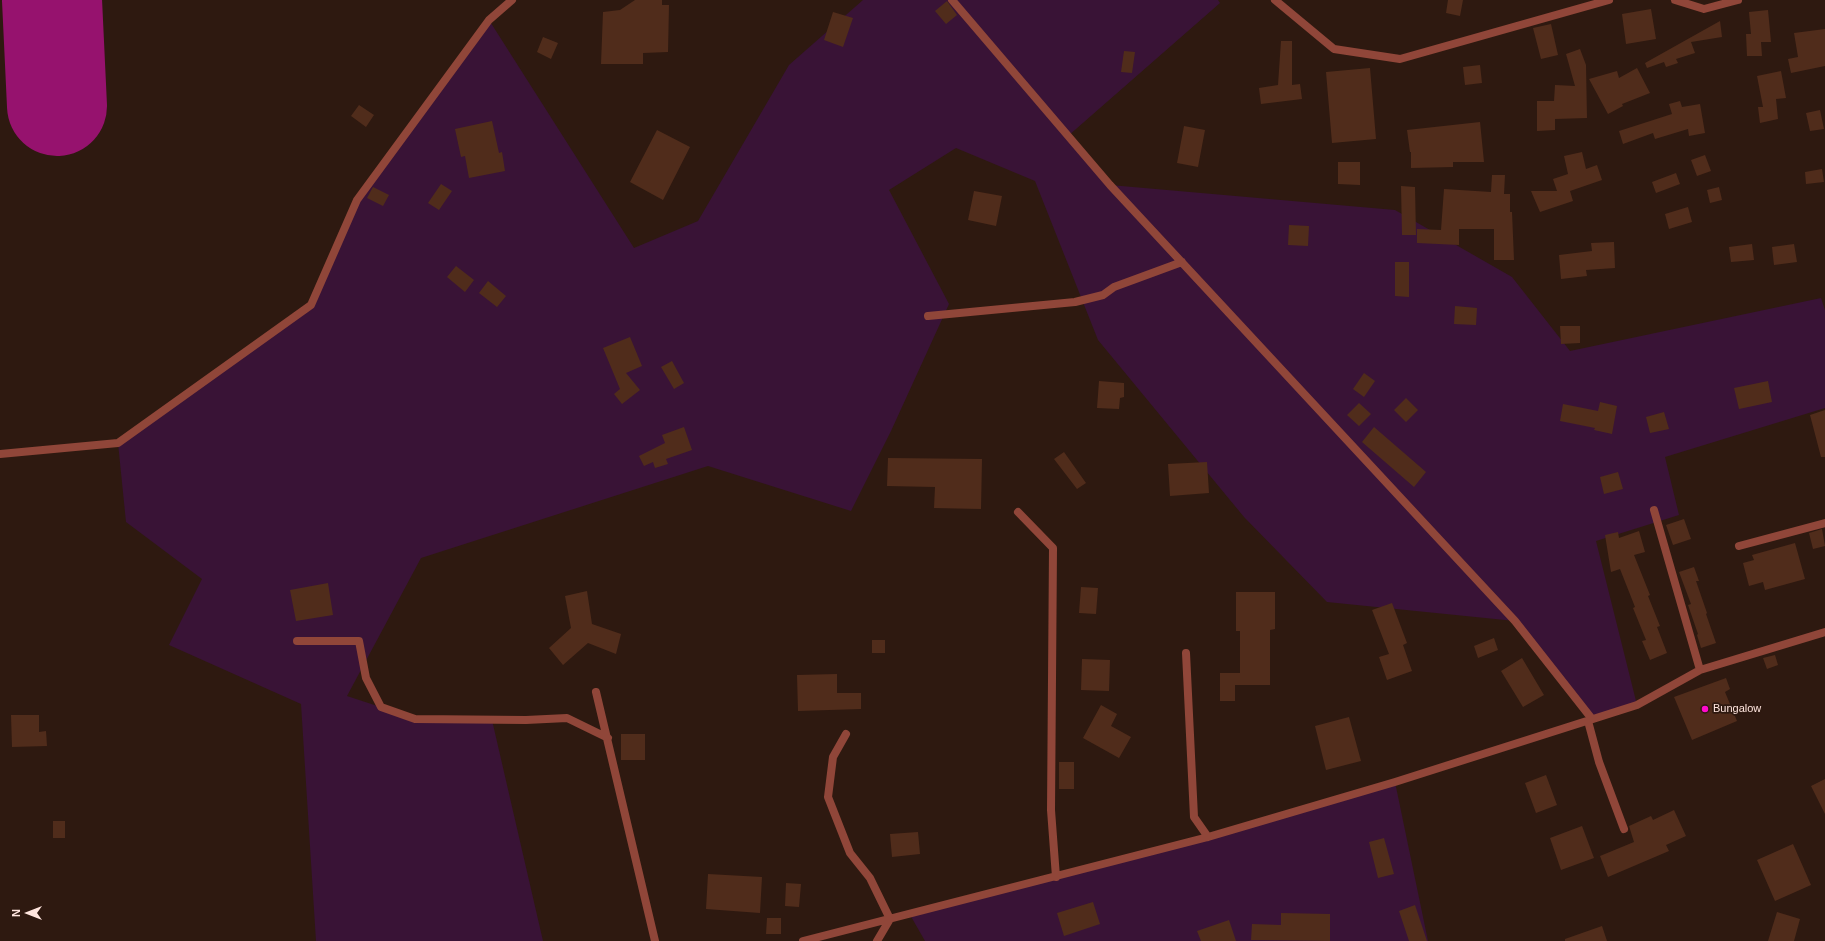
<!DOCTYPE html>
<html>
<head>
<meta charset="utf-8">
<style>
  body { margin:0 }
  #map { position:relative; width:1825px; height:941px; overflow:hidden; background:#2e1910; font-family:Arial,sans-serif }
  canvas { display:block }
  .north { position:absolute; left:8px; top:893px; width:40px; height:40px; -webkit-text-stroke:3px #2e1910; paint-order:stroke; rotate:270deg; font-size:11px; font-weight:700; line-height:16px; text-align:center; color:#ffe5de }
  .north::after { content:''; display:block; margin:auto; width:14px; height:18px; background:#ffe5de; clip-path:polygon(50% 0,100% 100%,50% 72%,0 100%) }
</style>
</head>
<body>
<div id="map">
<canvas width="1825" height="941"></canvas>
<div class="north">N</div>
</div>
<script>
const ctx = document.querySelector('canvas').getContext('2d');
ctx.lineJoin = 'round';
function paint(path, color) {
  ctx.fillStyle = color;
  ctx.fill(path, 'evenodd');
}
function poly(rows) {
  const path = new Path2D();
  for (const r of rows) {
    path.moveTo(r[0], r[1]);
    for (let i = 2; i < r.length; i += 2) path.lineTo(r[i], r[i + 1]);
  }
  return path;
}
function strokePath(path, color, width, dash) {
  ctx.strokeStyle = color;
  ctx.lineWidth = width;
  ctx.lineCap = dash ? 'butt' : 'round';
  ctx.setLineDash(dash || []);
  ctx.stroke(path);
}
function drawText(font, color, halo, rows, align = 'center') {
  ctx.font = font + ' Arial,sans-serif';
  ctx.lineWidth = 3.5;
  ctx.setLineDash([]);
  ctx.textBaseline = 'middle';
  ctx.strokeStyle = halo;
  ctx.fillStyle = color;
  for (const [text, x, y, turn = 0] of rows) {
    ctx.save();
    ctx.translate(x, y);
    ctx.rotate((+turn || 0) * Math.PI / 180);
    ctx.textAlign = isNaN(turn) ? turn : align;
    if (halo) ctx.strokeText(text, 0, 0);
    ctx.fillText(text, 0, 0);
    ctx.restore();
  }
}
paint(poly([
  [863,0,1218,0,1220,3,1068,136,1110,185,1395,210,1512,277,1570,351,1821,298,1825,310,1825,408,1665,457,1679,515,1596,541,1637,705,1592,719,1515,621,1327,602,1244,517,1098,340,1035,181,956,148,889,190,949,304,891,431,851,511,708,466,421,558,347,696,426,722,492,720,543,941,316,941,301,704,169,645,202,579,126,522,118,443,311,305,357,200,489,20,634,248,698,221,789,65],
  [1395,782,1428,941,925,941,909,913,1056,877]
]), '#391336');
strokePath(poly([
  [52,0,57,106]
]), '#96126e', 100);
paint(poly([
  [635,0,662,0,662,5,669,5,668,52,643,53,643,64,601,64,603,12,620,10],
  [1448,0,1463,0,1460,16,1446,13],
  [947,1,957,15,946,24,935,11],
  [1651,9,1656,39,1626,44,1622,14],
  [1768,10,1771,42,1761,42,1762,56,1747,56,1746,34,1751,34,1749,12],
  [833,12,853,18,843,47,824,40],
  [1720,21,1722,37,1691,42,1695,53,1676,59,1678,63,1666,67,1664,62,1647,68,1645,63],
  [1551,24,1558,55,1541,59,1533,28],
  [1825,29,1825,66,1791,73,1788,59,1798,57,1794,33],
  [543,37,558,43,551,59,537,52],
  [1281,41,1292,41,1292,85,1300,84,1302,99,1261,104,1259,88,1278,85],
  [1580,49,1586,65,1587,118,1555,119,1555,130,1537,131,1537,101,1554,101,1555,85,1575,86,1566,54],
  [1124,51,1135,52,1132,73,1121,72],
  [1480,65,1482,83,1465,85,1463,67],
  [1370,68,1376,139,1332,143,1326,72],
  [1637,68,1650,93,1622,104,1623,106,1608,114,1589,79,1617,71,1619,78],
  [1781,71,1786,98,1776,99,1778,119,1760,123,1758,107,1763,107,1757,76],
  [1680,101,1682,107,1700,104,1705,133,1689,136,1688,129,1655,139,1653,133,1623,144,1619,131,1672,114,1669,104],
  [359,105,374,115,366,127,351,116],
  [1820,110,1824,129,1810,131,1806,113],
  [492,121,499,153,502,152,505,171,469,178,465,156,461,157,455,129],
  [1480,122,1484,162,1453,162,1453,167,1411,168,1411,152,1410,152,1407,130],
  [1184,126,1205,130,1198,167,1177,163],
  [657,130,690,147,663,200,630,182],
  [1582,152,1586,169,1597,165,1602,180,1570,191,1573,201,1540,212,1531,191,1557,191,1553,179,1568,174,1564,156],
  [1705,155,1711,171,1697,176,1691,160],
  [1338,162,1360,162,1360,185,1338,184],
  [1822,169,1824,182,1806,184,1805,172],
  [1676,173,1680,184,1656,193,1652,182],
  [1492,175,1505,175,1504,194,1510,194,1510,212,1512,212,1514,260,1494,260,1494,229,1459,229,1459,245,1417,243,1417,229,1441,230,1444,189,1491,192],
  [441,184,452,191,439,210,428,203],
  [1401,186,1415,187,1416,235,1402,235],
  [373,187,389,195,383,206,367,198],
  [1719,187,1722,200,1710,203,1707,190],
  [974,191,1002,196,996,226,968,220],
  [1688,207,1692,222,1669,229,1665,214],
  [1289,225,1309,226,1308,246,1288,245],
  [1614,242,1615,268,1586,270,1587,276,1561,279,1559,255,1592,251,1591,243],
  [1752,244,1754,260,1731,262,1729,247],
  [1794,244,1797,262,1774,265,1772,247],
  [1395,262,1409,262,1409,297,1395,296],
  [456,266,474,280,465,292,447,277],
  [488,281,506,296,497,307,479,293],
  [1455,306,1477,308,1476,325,1454,324],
  [1560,326,1580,326,1580,343,1561,344],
  [630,337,642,366,626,373,640,390,622,404,614,394,620,389,603,348],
  [672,361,684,383,674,389,661,367],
  [1364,373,1375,381,1364,397,1353,389],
  [1099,381,1124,383,1124,397,1120,398,1119,409,1097,408],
  [1768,381,1772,402,1739,409,1734,388],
  [1406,398,1418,410,1406,422,1394,410],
  [1600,402,1617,406,1612,434,1594,430,1595,428,1560,421,1563,404,1598,411],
  [1359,403,1371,414,1359,426,1347,415],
  [1825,410,1825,457,1821,457,1810,415],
  [1664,412,1669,429,1650,433,1646,417],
  [684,427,692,450,666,459,668,464,655,468,653,462,644,466,639,456,665,443,662,435],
  [1374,427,1426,472,1414,487,1362,442],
  [1064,452,1086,483,1077,489,1054,459],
  [888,458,982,459,981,509,934,508,935,487,887,486],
  [1207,462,1209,493,1170,496,1168,464],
  [1618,472,1623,489,1604,494,1600,477],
  [1684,519,1691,539,1673,545,1666,525],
  [1822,529,1825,546,1813,549,1809,533],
  [1639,531,1645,552,1634,555,1650,595,1648,596,1660,626,1657,627,1667,653,1650,660,1642,641,1646,640,1633,608,1635,607,1620,569,1611,572,1605,535,1618,532,1619,538],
  [1795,543,1805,579,1765,590,1763,582,1749,586,1743,563,1754,560,1752,555],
  [1694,567,1699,581,1696,581,1707,613,1706,614,1716,643,1701,648,1697,635,1698,634,1688,605,1691,604,1679,572],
  [328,583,333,615,296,621,290,590],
  [1081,587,1098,588,1096,614,1079,613],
  [587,591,592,624,621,634,616,654,588,643,563,665,549,648,571,628,565,596],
  [1236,592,1275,592,1275,629,1270,630,1270,685,1235,685,1235,701,1220,701,1220,673,1240,673,1240,631,1236,631],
  [1392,603,1407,643,1403,645,1412,671,1387,680,1379,657,1389,654,1372,610],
  [1494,638,1498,650,1478,658,1474,646],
  [872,640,885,640,885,653,872,653],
  [1775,655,1778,665,1767,669,1763,658],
  [1522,658,1544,695,1523,707,1501,671],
  [1082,659,1110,660,1109,691,1081,690],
  [837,674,837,693,861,693,861,709,798,711,797,675],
  [1726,678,1730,689,1725,692,1737,721,1692,740,1674,697],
  [1101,705,1117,714,1111,726,1131,737,1119,758,1083,738],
  [11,715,39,715,39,732,46,731,47,746,12,747],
  [1349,717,1361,761,1326,770,1315,726],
  [621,734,645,734,645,760,621,760],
  [1059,762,1074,762,1074,789,1059,789],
  [1546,775,1557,805,1536,813,1525,783],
  [1825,779,1825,814,1811,786],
  [1674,810,1686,836,1666,845,1669,851,1608,877,1600,856,1634,842,1629,826,1651,816,1653,820],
  [53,821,65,821,65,838,53,838],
  [1582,826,1594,858,1561,870,1550,838],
  [918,832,920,854,892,857,890,834],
  [1384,838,1394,874,1378,878,1369,842],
  [1793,844,1811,885,1775,901,1757,860],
  [708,874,762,877,760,913,706,909],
  [786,883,801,884,799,907,785,906],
  [1093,902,1100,924,1064,936,1057,913],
  [1415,905,1427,941,1409,941,1399,911],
  [1777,912,1800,919,1794,941,1768,941],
  [1281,913,1330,914,1330,941,1251,940,1252,924,1281,925],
  [767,918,781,918,781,934,766,934],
  [1229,920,1236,941,1201,941,1197,931],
  [1602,926,1607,941,1565,941,1565,939]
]), '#502c1b');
strokePath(poly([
  [297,641,359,641,366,678,381,707,415,719,526,720,567,718,608,738],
  [596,692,655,941]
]), '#904639', 8);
strokePath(poly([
  [952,0,1110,185,1515,621,1592,719],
  [1275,0,1334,49,1400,59,1609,0],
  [1675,0,1704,9,1738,0],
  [928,316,1075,302,1103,295,1114,287,1182,262],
  [0,454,118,443,311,305,357,200,489,20,512,0],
  [1654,510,1700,670],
  [1018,512,1053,548,1051,810,1056,877],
  [1739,546,1825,523],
  [1186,653,1194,817,1208,837],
  [1588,721,1599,762,1624,829],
  [846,734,833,757,828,797,850,853,870,878,890,919,877,941],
  [803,941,1208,837,1395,782,1637,705,1700,670,1825,632]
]), '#904639', 8);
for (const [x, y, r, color] of [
  [1705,709,4,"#ff0acb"]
]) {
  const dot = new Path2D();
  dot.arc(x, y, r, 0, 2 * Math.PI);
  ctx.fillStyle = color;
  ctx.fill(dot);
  strokePath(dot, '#2e1910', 1.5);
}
drawText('11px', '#ffe5de', '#2e1910', [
  ["Bungalow",1713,709]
], 'left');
</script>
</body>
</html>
